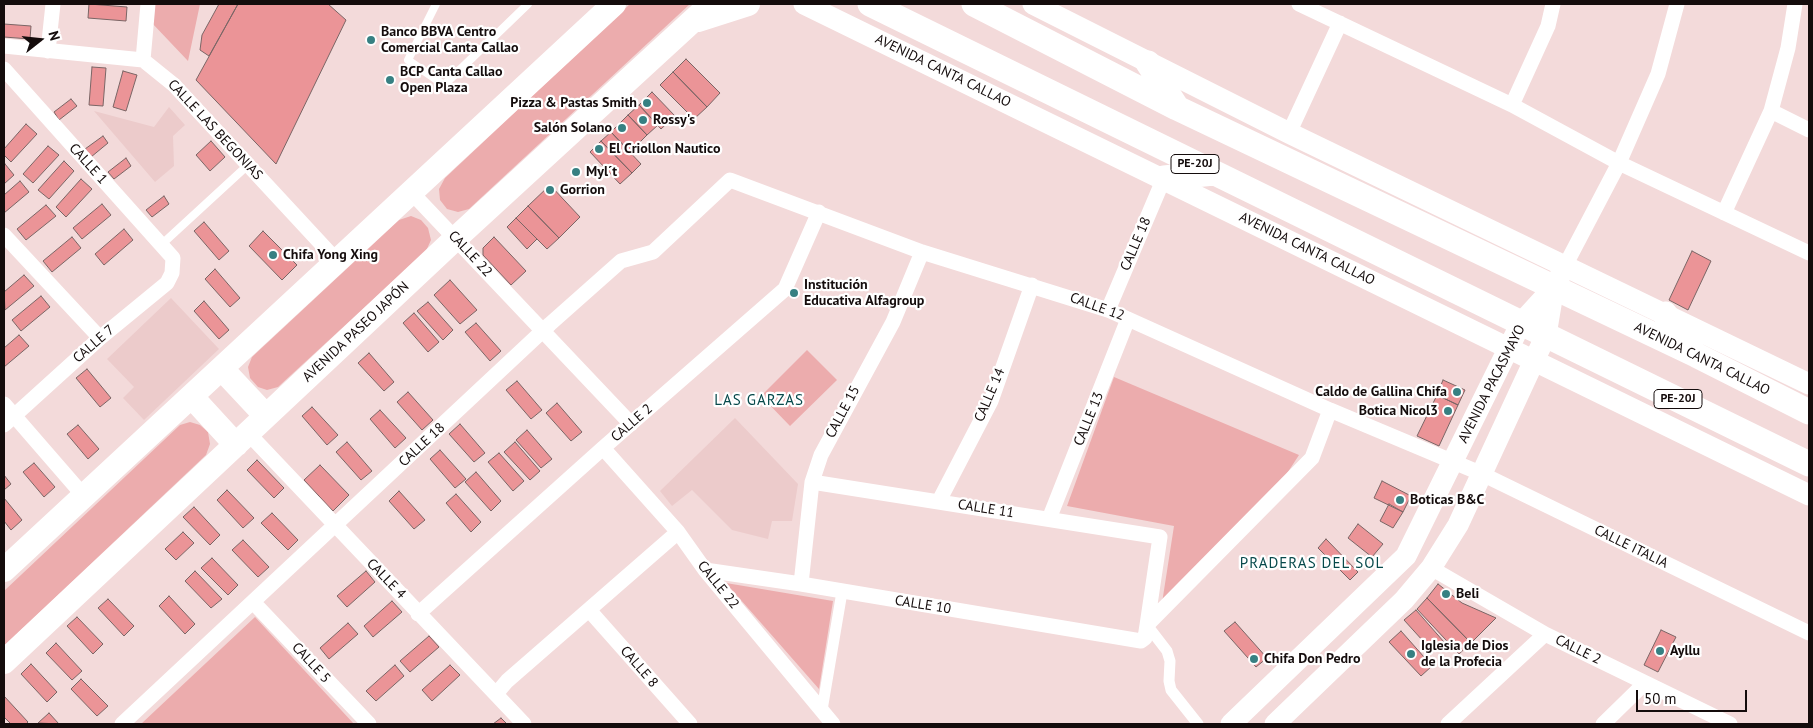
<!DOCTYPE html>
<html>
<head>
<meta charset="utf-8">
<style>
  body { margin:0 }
  #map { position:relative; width:1813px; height:728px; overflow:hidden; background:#f3dada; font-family:"PT Sans",sans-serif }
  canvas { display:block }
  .frame { position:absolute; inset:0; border:5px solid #140c0c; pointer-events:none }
  .north { position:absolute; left:15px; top:15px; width:50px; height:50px; -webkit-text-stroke:4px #fff; paint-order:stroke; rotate:74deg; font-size:14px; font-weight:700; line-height:20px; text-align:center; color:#140c0c }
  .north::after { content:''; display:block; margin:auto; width:18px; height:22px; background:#140c0c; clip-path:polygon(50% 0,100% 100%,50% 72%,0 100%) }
  .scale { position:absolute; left:1636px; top:690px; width:111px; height:22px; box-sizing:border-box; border:2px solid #140c0c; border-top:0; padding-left:6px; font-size:15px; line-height:18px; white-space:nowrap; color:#140c0c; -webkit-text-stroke:4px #fff; paint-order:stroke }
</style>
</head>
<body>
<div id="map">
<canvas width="1813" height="728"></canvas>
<div class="frame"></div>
<div class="north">N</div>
<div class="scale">50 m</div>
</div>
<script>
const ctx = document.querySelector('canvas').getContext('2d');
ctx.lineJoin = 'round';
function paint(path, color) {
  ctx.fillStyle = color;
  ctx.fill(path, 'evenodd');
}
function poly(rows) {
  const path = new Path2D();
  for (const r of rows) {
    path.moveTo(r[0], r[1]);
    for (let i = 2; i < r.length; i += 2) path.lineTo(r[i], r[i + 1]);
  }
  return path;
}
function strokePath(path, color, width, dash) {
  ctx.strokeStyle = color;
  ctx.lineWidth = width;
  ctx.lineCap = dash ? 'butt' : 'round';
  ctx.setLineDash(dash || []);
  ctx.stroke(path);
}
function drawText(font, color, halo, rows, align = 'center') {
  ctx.font = font + ' "PT Sans",sans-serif';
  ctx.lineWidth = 4.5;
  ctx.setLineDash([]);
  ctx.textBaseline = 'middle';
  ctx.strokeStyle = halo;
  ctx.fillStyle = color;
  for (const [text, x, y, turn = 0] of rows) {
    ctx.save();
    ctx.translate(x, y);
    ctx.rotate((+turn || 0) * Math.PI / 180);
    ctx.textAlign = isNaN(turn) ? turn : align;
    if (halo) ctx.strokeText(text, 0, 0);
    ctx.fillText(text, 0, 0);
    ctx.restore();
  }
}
paint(poly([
  [169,107,185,125,173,136,174,166,155,182,94,111,154,127],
  [171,298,219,349,144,420,123,398,134,387,107,359],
  [735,418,798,484,792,521,772,521,768,539,732,530,692,490,672,506,660,491]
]), '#eccbcb');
paint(poly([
  [153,4,200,4,188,61,151,22],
  [630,4,690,4,469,209,458,212,447,209,440,200,439,189,445,178],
  [411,216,421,220,428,228,431,240,426,251,278,387,267,390,258,387,250,378,248,367,252,357,399,220],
  [807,350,837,380,790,426,761,396],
  [1114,377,1299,455,1284,478,1162,603,1174,526,1067,506],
  [190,422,200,425,208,432,210,444,206,455,4,646,4,591,180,425],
  [726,583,833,601,819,689],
  [255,617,354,724,141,724]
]), '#ecacad');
const building = poly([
  [89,4,127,7,126,21,88,18,89,4],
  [219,4,238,4,209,56,200,50,202,35,219,4],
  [238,4,328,4,346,20,276,164,196,80,238,4],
  [4,24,31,26,30,39,4,37,4,24],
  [686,59,720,93,707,107,673,72,686,59],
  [92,67,106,68,103,106,89,105,92,67],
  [123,71,137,75,126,111,113,107,123,71],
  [673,72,707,107,694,119,660,85,673,72],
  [652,92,675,116,661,129,639,105,652,92],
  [71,99,77,106,59,120,54,112,71,99],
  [639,105,658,125,647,135,628,115,639,105],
  [628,115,647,135,630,152,611,132,628,115],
  [26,124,37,134,11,162,4,155,4,149,26,124],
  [611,132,641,164,632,173,601,141,611,132],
  [103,136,108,143,91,157,85,149,103,136],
  [211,141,225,157,210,171,196,155,211,141],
  [601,141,632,173,620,184,590,152,601,141],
  [48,146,59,155,33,183,23,174,48,146],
  [126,158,131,166,114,179,108,172,126,158],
  [64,161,74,171,49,199,38,190,64,161],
  [5,164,14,175,4,184,4,165,5,164],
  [81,179,92,189,66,217,56,207,81,179],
  [20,181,29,192,4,213,4,195,20,181],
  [550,185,580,217,559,238,528,206,550,185],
  [164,196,169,204,152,217,146,210,164,196],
  [102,204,111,215,82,239,73,228,102,204],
  [46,205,56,216,26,240,17,229,46,205],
  [528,206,559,238,547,249,516,218,528,206],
  [516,218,537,239,527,249,507,227,516,218],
  [204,222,229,251,219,260,194,231,204,222],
  [124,229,133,240,104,265,95,254,124,229],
  [263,231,297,265,282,280,249,246,263,231],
  [72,237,81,248,52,272,43,261,72,237],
  [494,237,526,271,511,285,483,255,483,248,494,237],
  [1692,251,1711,261,1688,310,1669,300,1692,251],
  [215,269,240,298,230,307,205,279,215,269],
  [24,275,34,286,5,310,4,292,24,275],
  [450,280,477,310,460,324,434,295,450,280],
  [41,296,50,307,21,331,12,320,41,296],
  [204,301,229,330,219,339,194,311,204,301],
  [428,302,453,330,443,340,417,311,428,302],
  [414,313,439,342,428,352,403,323,414,313],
  [476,323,501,351,490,361,465,332,476,323],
  [19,335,29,346,4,367,4,348,19,335],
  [369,353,394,382,384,391,358,363,369,353],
  [87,369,111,398,100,407,76,378,87,369],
  [1443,380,1465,390,1458,405,1437,395,1443,380],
  [517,381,542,410,531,419,506,390,517,381],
  [408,392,433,420,422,430,397,402,408,392],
  [1437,395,1458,405,1439,446,1417,436,1437,395],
  [557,403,582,432,571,441,546,413,557,403],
  [312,407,338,435,327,445,302,416,312,407],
  [380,410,406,438,395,448,370,419,380,410],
  [460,424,485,453,474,462,449,434,460,424],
  [78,425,99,449,88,459,67,434,78,425],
  [527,430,552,459,541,468,516,440,527,430],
  [347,442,372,471,361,480,336,452,347,442],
  [515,442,540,471,530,480,504,452,515,442],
  [440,450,466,479,455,488,430,459,440,450],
  [499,453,524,481,513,491,488,462,499,453],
  [257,460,284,488,274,498,247,470,257,460],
  [34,463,55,487,44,497,23,472,34,463],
  [320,465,349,495,333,511,304,480,320,465],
  [476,472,501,501,491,511,465,482,476,472],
  [4,475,11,484,4,490,4,475],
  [1382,481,1411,496,1403,512,1374,498,1382,481],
  [227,490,254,518,243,528,217,500,227,490],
  [399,491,425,520,414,529,389,501,399,491],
  [456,494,481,522,471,532,446,503,456,494],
  [4,498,22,520,11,530,4,521,4,498],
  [1389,504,1403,512,1393,528,1380,521,1389,504],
  [194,507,220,535,210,545,183,517,194,507],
  [272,513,298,540,288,550,261,523,272,513],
  [1358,524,1383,544,1372,557,1348,538,1358,524],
  [183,532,194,543,176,560,165,549,183,532],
  [1326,539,1358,572,1350,580,1318,548,1326,539],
  [243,540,269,567,258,577,232,550,243,540],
  [212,558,238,585,228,595,201,568,212,558],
  [195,571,222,599,211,608,185,581,195,571],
  [366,571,375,582,347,607,337,596,366,571],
  [1438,584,1462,603,1496,618,1471,643,1427,598,1438,584],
  [169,596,195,624,185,634,159,606,169,596],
  [1427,598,1471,643,1459,654,1417,609,1427,598],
  [108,599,134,626,124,636,98,608,108,599],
  [392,601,402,612,373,637,364,626,392,601],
  [1416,610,1444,642,1433,652,1404,620,1416,610],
  [77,617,103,644,93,654,67,626,77,617],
  [1235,622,1267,658,1256,667,1224,631,1235,622],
  [348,623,358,634,329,659,320,648,348,623],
  [1661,630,1676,637,1658,672,1644,665,1661,630],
  [1401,631,1432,666,1421,676,1389,642,1401,631],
  [429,636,439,647,410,672,400,661,429,636],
  [56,643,82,671,72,680,46,653,56,643],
  [31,664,57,692,47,702,21,674,31,664],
  [395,665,404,676,376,701,366,691,395,665],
  [450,665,460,675,432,701,422,690,450,665],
  [81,679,108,706,97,716,71,689,81,679],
  [4,696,28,722,26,724,11,724,4,717,4,696],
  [49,713,59,724,38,723,49,713],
  [501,718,507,724,493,724,501,718]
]);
paint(building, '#eb9497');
strokePath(building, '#7a6565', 1);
strokePath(poly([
  [436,4,408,60,444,85,528,4],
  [161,245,248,165]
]), '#fff', 8);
strokePath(poly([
  [1147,625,1167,651,1170,661,1169,681,1171,690,1198,724],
  [822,710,842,592]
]), '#fff', 11);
strokePath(poly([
  [1299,4,1512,105,1619,163,1809,253],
  [4,46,143,60,174,85,338,262],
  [48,51,53,4],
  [143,60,148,4],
  [4,69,173,258,172,273,167,283,100,338,4,425],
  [1512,105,1548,26,1553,4],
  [1771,111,1809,130],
  [1289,133,1340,23],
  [412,193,631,424],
  [1724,213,1771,111,1788,48,1795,4],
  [4,235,100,338],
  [1565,266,1619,163,1658,74,1677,4],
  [1108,310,1164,178],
  [4,404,83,495],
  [248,433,524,724],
  [603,448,678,532,705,570,833,724],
  [812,482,1160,537,1147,625],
  [939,501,991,401,1032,285],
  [1049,519,1128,319],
  [1431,568,1545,634,1730,724],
  [705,570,801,584,1141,641,1145,638,1147,625,1312,458,1330,410],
  [801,584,812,482,821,455,893,322,922,252],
  [253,602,369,724],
  [589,610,690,724],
  [418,614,603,448,785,289,819,212],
  [496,694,507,681,678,532],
  [122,724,550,324,621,261,653,252,730,180,922,252,1108,310,1330,410,1480,473,1809,633],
  [1448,724,1545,634],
  [1603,724,1645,683]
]), '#fff', 15);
strokePath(poly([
  [804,4,1809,495],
  [1033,4,1289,133,1809,384],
  [1231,724,1406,556,1521,323,1554,287],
  [1275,724,1404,600,1431,568,1458,525,1546,335,1554,287,1561,274]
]), '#fff', 21);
strokePath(poly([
  [698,20,748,4],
  [222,369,266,416],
  [192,397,236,445],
  [4,570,614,4],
  [4,662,456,238,711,4]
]), '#fff', 24);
strokePath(poly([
  [870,4,1809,464],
  [974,4,1177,108,1696,355,1809,412],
  [1148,63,1176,106],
  [1164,178,1214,173],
  [1665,314,1693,351]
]), '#fff', 25);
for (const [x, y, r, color] of [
  [371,40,5,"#378082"],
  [390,80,5,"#378082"],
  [647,103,5,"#378082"],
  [643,120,5,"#378082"],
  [622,128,5,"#378082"],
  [599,149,5,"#378082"],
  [576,172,5,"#378082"],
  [550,190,5,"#378082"],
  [273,255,5,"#378082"],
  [794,293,5,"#378082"],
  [1457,392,5,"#378082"],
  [1448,411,5,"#378082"],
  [1400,500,5,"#378082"],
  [1446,594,5,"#378082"],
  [1660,651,5,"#378082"],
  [1411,654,5,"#378082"],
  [1254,659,5,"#378082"]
]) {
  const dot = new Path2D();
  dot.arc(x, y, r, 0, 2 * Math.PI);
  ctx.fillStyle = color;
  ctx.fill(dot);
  strokePath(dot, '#fff', 2);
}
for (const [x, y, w] of [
  [1195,164,48],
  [1678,399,48]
]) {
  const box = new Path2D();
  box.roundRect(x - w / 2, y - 9.5, w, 19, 4);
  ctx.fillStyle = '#fff';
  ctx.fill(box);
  strokePath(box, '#140c0c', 1);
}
drawText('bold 12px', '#140c0c', null, [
  ["PE-20J",1195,164],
  ["PE-20J",1678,399]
]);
drawText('bold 14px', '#140c0c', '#fff', [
  ["Banco BBVA Centro",381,32],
  ["Comercial Canta Callao",381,48],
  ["BCP Canta Callao",400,72],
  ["Open Plaza",400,88],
  ["Pizza & Pastas Smith",637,103,"right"],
  ["Rossy's",653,120],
  ["Salón Solano",612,128,"right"],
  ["El Criollon Nautico",609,149],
  ["Myl´t",586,172],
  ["Gorrion",560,190],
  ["Chifa Yong Xing",283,255],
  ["Institución",804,285],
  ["Educativa Alfagroup",804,301],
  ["Caldo de Gallina Chifa",1447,392,"right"],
  ["Botica Nicol3",1438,411,"right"],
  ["Boticas B&C",1410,500],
  ["Beli",1456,594],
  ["Iglesia de Dios",1421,646],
  ["de la Profecia",1421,662],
  ["Ayllu",1670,651],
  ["Chifa Don Pedro",1264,659]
], 'left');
drawText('14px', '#140c0c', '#fff', [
  ["AVENIDA CANTA CALLAO",943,71,26],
  ["CALLE LAS BEGONIAS",215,130,47],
  ["CALLE 1",88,164,48],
  ["CALLE 18",1136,244,-67],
  ["AVENIDA CANTA CALLAO",1307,249,26],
  ["CALLE 22",470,254,47],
  ["CALLE 12",1097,307,20],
  ["AVENIDA PASEO JAPÓN",356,332,-43],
  ["CALLE 7",94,344,-41],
  ["AVENIDA CANTA CALLAO",1702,359,26],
  ["AVENIDA PACASMAYO",1492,384,-63],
  ["CALLE 14",990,395,-67],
  ["CALLE 15",843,412,-62],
  ["CALLE 13",1089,419,-68],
  ["CALLE 2",632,423,-41],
  ["CALLE 18",422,445,-43],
  ["CALLE 11",986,509,9],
  ["CALLE ITALIA",1631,547,26],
  ["CALLE 4",386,579,46],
  ["CALLE 22",718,585,51],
  ["CALLE 10",923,605,9],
  ["CALLE 2",1578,650,26],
  ["CALLE 5",311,663,47],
  ["CALLE 8",639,667,49]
]);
ctx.letterSpacing = '1px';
drawText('15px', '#07494b', '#fff', [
  ["LAS GARZAS",759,401],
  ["PRADERAS DEL SOL",1312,564]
]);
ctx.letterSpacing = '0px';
</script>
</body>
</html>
